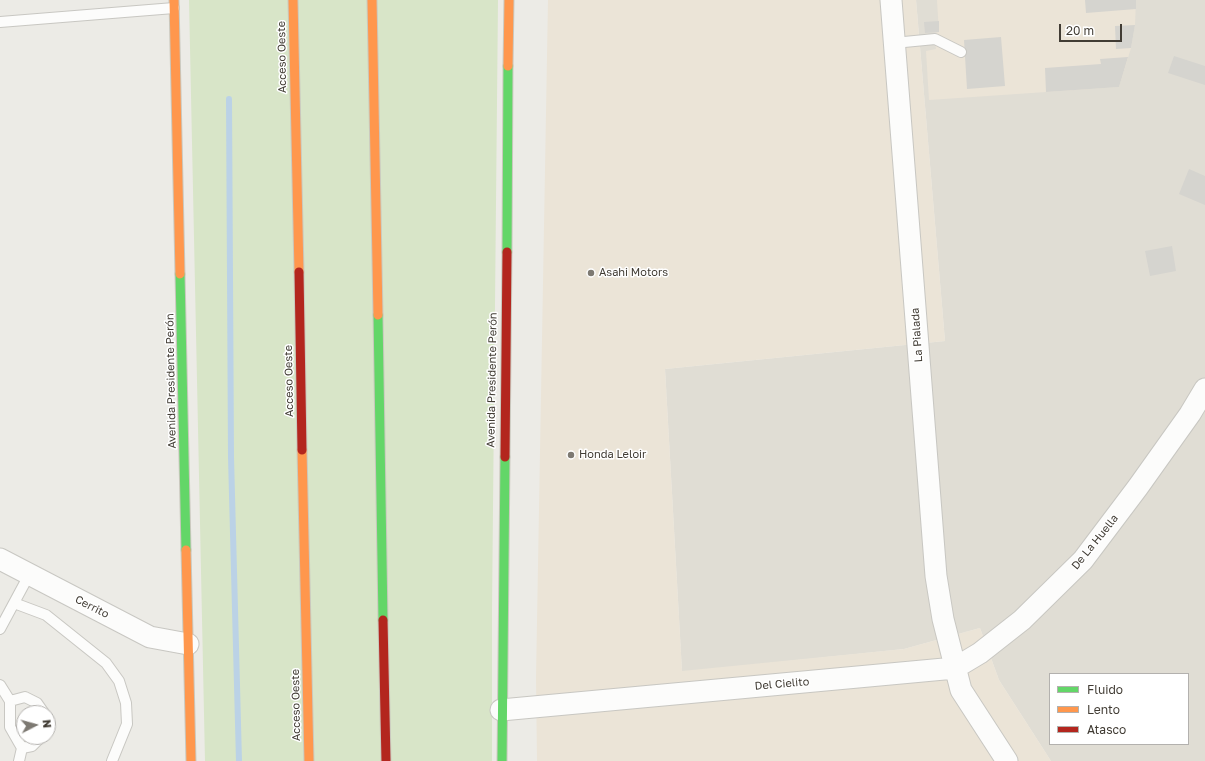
<!DOCTYPE html>
<html>
<head>
<meta charset="utf-8">
<style>
  body { margin:0 }
  #map { position:relative; width:1205px; height:761px; overflow:hidden; background:#ecebe6; font-family:"Golos Text",sans-serif }
  canvas { display:block }
  .legend { position:absolute; left:1049px; top:673px; width:140px; height:72px; box-sizing:border-box; background:#fff; border:1px solid #b3b1ae; margin:0; padding:5px 7px; list-style:none; font-size:12px; color:#413c34 }
  .legend li { display:flex; align-items:center; gap:8px; height:20px }
  .legend b { width:20px; border:1px solid #b3b1ae }
  .north { position:absolute; left:16px; top:705px; width:40px; height:40px; box-sizing:border-box; background:#fff; border:1px solid #b3b1ae; border-radius:50%; rotate:84deg; font-size:11px; font-weight:700; line-height:16px; text-align:center; color:#413c34 }
  .north::after { content:''; display:block; margin:auto; width:14px; height:18px; background:#7d7972; clip-path:polygon(50% 0,100% 100%,50% 72%,0 100%) }
  .scale { position:absolute; left:1059px; top:24px; width:63px; height:18px; box-sizing:border-box; border:2px solid #413c34; border-top:0; padding-left:5px; font-size:12px; line-height:14px; white-space:nowrap; color:#413c34; -webkit-text-stroke:3px #fff; paint-order:stroke }
</style>
</head>
<body>
<div id="map">
<canvas width="1205" height="761"></canvas>
<ul class="legend">
<li><b style="height:5px;background:#63d668"></b>Fluido</li>
<li><b style="height:5px;background:#ff974d"></b>Lento</li>
<li><b style="height:5px;background:#b3261e"></b>Atasco</li>
</ul>
<div class="north">N</div>
<div class="scale">20 m</div>
</div>
<script>
const ctx = document.querySelector('canvas').getContext('2d');
ctx.lineJoin = 'round';
function paint(path, color) {
  ctx.fillStyle = color;
  ctx.fill(path, 'evenodd');
}
function poly(rows) {
  const path = new Path2D();
  for (const r of rows) {
    path.moveTo(r[0], r[1]);
    for (let i = 2; i < r.length; i += 2) path.lineTo(r[i], r[i + 1]);
  }
  return path;
}
function strokePath(path, color, width, dash) {
  ctx.strokeStyle = color;
  ctx.lineWidth = width;
  ctx.lineCap = dash ? 'butt' : 'round';
  ctx.setLineDash(dash || []);
  ctx.stroke(path);
}
function drawText(font, color, halo, rows, align = 'center') {
  ctx.font = font + ' "Golos Text",sans-serif';
  ctx.lineWidth = 3;
  ctx.setLineDash([]);
  ctx.textBaseline = 'middle';
  ctx.strokeStyle = halo;
  ctx.fillStyle = color;
  for (const [text, x, y, turn = 0] of rows) {
    ctx.save();
    ctx.translate(x, y);
    ctx.rotate((+turn || 0) * Math.PI / 180);
    ctx.textAlign = isNaN(turn) ? turn : align;
    if (halo) ctx.strokeText(text, 0, 0);
    ctx.fillText(text, 0, 0);
    ctx.restore();
  }
}
paint(poly([
  [916,0,1205,0,1205,761,1051,761,999,680,980,628,904,649,682,672,665,369,945,341],
  [1050,674,1188,674,1188,744,1050,744]
]), '#e0ddd4');
paint(poly([
  [548,0,916,0,945,341,665,369,682,671,904,649,980,628,999,680,1051,761,537,761,536,678],
  [937,0,1136,0,1135,25,1131,48,1119,87,929,100,926,51,936,49,934,33,939,32]
]), '#ebe4d7');
paint(poly([
  [189,0,498,0,492,609,492,761,205,761]
]), '#d8e5c8');
strokePath(poly([
  [229,99,231,457,239,761]
]), '#bbd2e6', 6);
paint(poly([
  [1085,0,1136,0,1136,9,1086,13],
  [939,21,939,32,925,33,924,22],
  [1135,25,1131,48,1116,49,1115,26],
  [1001,37,1005,86,967,89,964,40],
  [1174,56,1205,66,1205,85,1168,73],
  [1128,57,1119,87,1046,92,1045,68,1101,64,1100,59],
  [1189,169,1205,176,1205,205,1179,194],
  [1172,246,1176,271,1150,276,1145,251]
]), '#d5d4cf');
const lane = poly([
  [0,22,174,8],
  [894,43,935,39,961,52],
  [14,603,46,615,106,663,119,681,126,703,127,724,112,761],
  [0,629,29,575],
  [0,685,10,701,10,727,22,748,19,761],
  [10,701,25,697,37,703,44,713],
  [22,748,32,746,41,737]
]);
const street = poly([
  [891,0,936,576,943,619,961,690,1007,761],
  [0,559,150,637,188,644],
  [501,710,955,668,980,653,1022,620,1083,560,1138,487,1190,414,1205,389]
]);
const fast = poly([
  [507,252,508,66],
  [180,274,186,550],
  [378,315,383,620],
  [502,761,505,457]
]);
const slow = poly([
  [174,0,180,274],
  [293,0,299,272],
  [372,0,378,315],
  [508,66,509,0],
  [302,450,309,761],
  [186,550,191,761]
]);
const jam = poly([
  [299,272,302,450],
  [505,457,507,252],
  [383,620,386,761]
]);
strokePath(lane, '#c8c7c2', 12);
strokePath(street, '#c8c7c2', 23);
strokePath(fast, '#cac8be', 11);
strokePath(slow, '#cac8be', 11);
strokePath(jam, '#cac8be', 11);
strokePath(lane, '#fcfcfb', 10);
strokePath(street, '#fcfcfb', 21);
strokePath(fast, '#63d668', 9);
strokePath(slow, '#ff974d', 9);
strokePath(jam, '#b3261e', 9);
for (const [x, y, r, color] of [
  [591,273,4,"#7d7972"],
  [571,455,4,"#7d7972"]
]) {
  const dot = new Path2D();
  dot.arc(x, y, r, 0, 2 * Math.PI);
  ctx.fillStyle = color;
  ctx.fill(dot);
  strokePath(dot, '#fff', 1.5);
}
drawText('11px', '#413c34', '#fff', [
  ["Acceso Oeste",282,57,-91],
  ["La Pialada",917,335,-94],
  ["Avenida Presidente Perón",492,380,-89],
  ["Avenida Presidente Perón",171,381,-91],
  ["Acceso Oeste",289,381,-91],
  ["De La Huella",1095,542,-51],
  ["Cerrito",92,607,27],
  ["Del Cielito",782,684,-5],
  ["Acceso Oeste",296,705,-91]
]);
drawText('11px', '#413c34', '#fff', [
  ["Asahi Motors",599,273],
  ["Honda Leloir",579,455]
], 'left');
</script>
</body>
</html>
